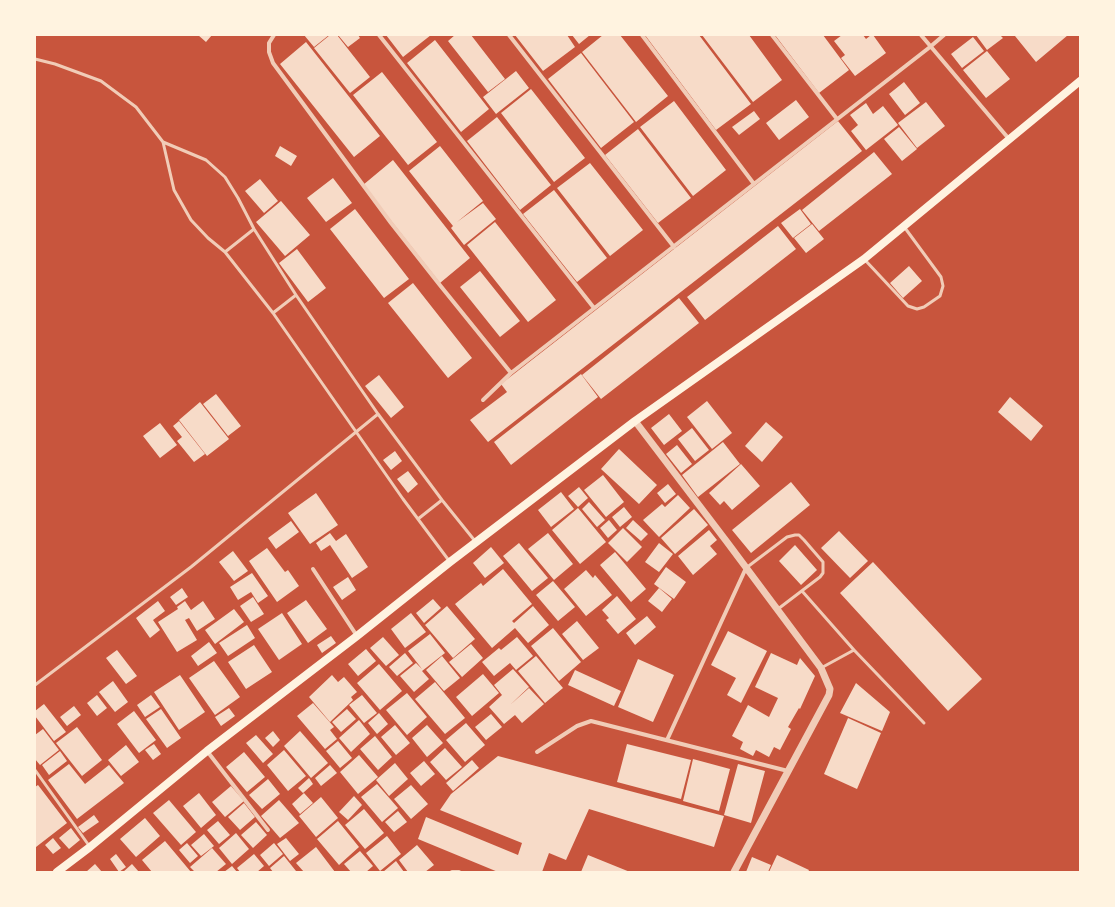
<!DOCTYPE html>
<html>
<head>
<meta charset="utf-8">
<style>
  body { margin:0 }
  #map { position:relative; width:1115px; height:907px; overflow:hidden; background:#c8553d; font-family:Karla,sans-serif }
  canvas { display:block }
  .frame { position:absolute; inset:0; border:36px solid #fff3e0; pointer-events:none }
</style>
</head>
<body>
<div id="map">
<canvas width="1115" height="907"></canvas>
<div class="frame"></div>
</div>
<script>
const ctx = document.querySelector('canvas').getContext('2d');
ctx.lineJoin = 'round';
function paint(path, color) {
  ctx.fillStyle = color;
  ctx.fill(path, 'evenodd');
}
function poly(rows) {
  const path = new Path2D();
  for (const r of rows) {
    path.moveTo(r[0], r[1]);
    for (let i = 2; i < r.length; i += 2) path.lineTo(r[i], r[i + 1]);
  }
  return path;
}
function strokePath(path, color, width, dash) {
  ctx.strokeStyle = color;
  ctx.lineWidth = width;
  ctx.lineCap = dash ? 'butt' : 'round';
  ctx.setLineDash(dash || []);
  ctx.stroke(path);
}
paint(poly([
  [198,35,212,35,206,42],
  [304,35,329,35,314,47],
  [330,35,337,35,370,77,350,93,314,48],
  [338,35,358,35,360,38,348,47],
  [386,35,431,35,403,57],
  [455,35,471,35,505,79,488,92,448,41],
  [515,35,567,35,575,47,543,71],
  [572,35,590,35,579,44],
  [603,35,620,35,668,96,636,122,582,52],
  [645,35,699,35,751,104,716,130],
  [702,35,749,35,782,80,753,102],
  [775,35,823,35,849,70,819,93],
  [842,35,863,35,866,39,871,35,873,35,886,53,855,76,841,58,845,55,834,41],
  [976,35,1000,35,1003,38,987,50],
  [1016,35,1068,35,1036,62,1015,36],
  [973,37,984,51,962,68,951,54],
  [435,40,489,109,461,132,407,63],
  [306,42,380,136,354,157,280,64],
  [987,51,1010,79,986,98,963,70],
  [581,53,634,122,601,148,548,79],
  [516,71,529,88,496,114,483,97],
  [382,72,437,142,408,165,353,95],
  [904,82,920,103,905,115,889,94],
  [531,89,585,158,554,182,501,113],
  [796,100,809,117,779,140,766,123],
  [674,101,726,170,693,196,640,127],
  [926,102,945,126,917,148,898,123],
  [866,103,873,114,883,106,898,125,866,150,851,131,858,125,850,115],
  [754,111,760,119,739,135,732,127],
  [497,117,551,185,520,210,467,141],
  [838,121,862,151,488,442,470,420,507,392,501,384],
  [899,127,917,149,902,161,884,139],
  [638,129,691,198,658,223,605,155],
  [280,146,297,156,291,166,275,156],
  [440,146,483,201,457,222,483,203,496,219,464,245,451,228,453,226,409,171],
  [874,152,892,174,819,231,802,210],
  [393,160,470,258,440,283,363,185],
  [590,163,643,230,610,256,557,188],
  [333,178,352,203,326,222,307,198],
  [260,179,278,201,264,213,245,191],
  [554,190,607,258,577,282,523,214],
  [281,201,310,235,285,256,256,222],
  [355,209,409,279,384,298,330,229],
  [800,209,811,224,793,238,781,223],
  [495,222,556,300,528,322,467,245],
  [812,224,824,239,806,253,794,238],
  [778,226,796,249,705,320,687,297],
  [297,249,326,288,308,302,279,263],
  [909,266,922,281,903,298,890,283],
  [480,271,520,321,500,337,460,287],
  [413,283,472,358,448,378,388,303],
  [679,298,699,323,601,399,582,375],
  [581,374,598,397,511,465,494,442],
  [379,375,404,407,391,418,365,386],
  [216,394,241,426,228,436,203,404],
  [1010,397,1043,426,1031,441,998,412],
  [707,401,732,433,712,449,687,417],
  [200,402,229,439,207,456,179,420],
  [669,414,682,431,664,445,651,428],
  [179,421,205,454,194,462,177,441,182,437,173,426],
  [766,422,783,437,762,462,745,446],
  [160,423,177,445,160,458,143,436],
  [692,428,709,450,695,461,678,439],
  [723,442,740,464,698,497,682,475],
  [677,445,692,464,681,473,666,454],
  [619,449,657,485,639,504,601,469],
  [395,451,402,461,391,470,383,460],
  [741,464,760,486,732,510,724,501,720,505,709,493],
  [408,471,418,484,408,493,397,479],
  [603,475,624,502,606,517,584,490],
  [791,482,810,505,751,553,732,530],
  [668,484,676,494,665,503,657,493],
  [579,487,588,498,578,507,568,496],
  [561,492,574,509,551,527,538,510],
  [316,493,338,525,310,544,288,513],
  [678,495,690,508,659,537,643,520,662,504,665,507],
  [589,502,605,520,597,527,582,509],
  [624,507,632,517,620,527,612,517],
  [578,508,606,542,580,564,552,530],
  [694,509,708,525,675,554,661,538],
  [609,520,617,530,608,538,600,528],
  [633,520,648,534,641,541,626,528],
  [291,521,299,532,276,549,268,538],
  [623,528,642,547,627,562,608,543],
  [709,530,717,540,710,546,717,554,693,575,678,556],
  [839,531,868,561,850,578,821,548],
  [330,533,336,541,346,534,368,567,352,578,330,545,321,551,316,543],
  [548,533,573,564,554,580,528,549],
  [519,543,548,578,532,591,503,556],
  [659,543,673,554,659,572,645,562],
  [795,545,817,570,801,585,779,561],
  [491,547,504,563,485,578,473,563],
  [267,548,285,572,288,570,299,586,277,602,249,561],
  [233,551,248,571,234,581,219,562],
  [615,552,646,589,631,602,600,565],
  [873,562,982,679,948,711,840,593],
  [666,567,686,582,674,599,654,584],
  [503,569,532,604,512,621,514,623,533,606,549,625,528,643,515,628,492,648,455,604,481,583,483,586],
  [586,570,593,578,595,575,612,595,586,616,564,589],
  [252,573,268,596,258,603,251,592,238,600,230,587],
  [348,577,356,590,342,600,333,587],
  [553,581,575,607,558,621,536,595],
  [182,588,188,597,176,605,170,597],
  [659,588,672,599,662,612,648,601],
  [617,596,636,619,618,634,606,620,609,618,602,610],
  [253,597,264,614,251,622,240,606],
  [433,599,441,608,424,623,416,613],
  [306,600,327,629,308,643,287,613],
  [158,601,165,611,153,620,160,630,150,638,136,618],
  [185,601,191,610,203,601,215,619,197,631,189,618,185,620,197,640,177,652,158,622,178,609,177,607],
  [447,606,475,639,453,658,425,625],
  [234,609,244,622,215,644,205,630],
  [282,613,302,644,279,660,258,629],
  [411,613,426,632,405,648,391,629],
  [647,616,656,627,635,645,626,633],
  [577,621,599,648,583,660,562,634],
  [247,625,255,638,228,656,219,643],
  [553,628,581,662,559,681,531,646],
  [728,631,767,651,741,703,727,695,736,678,711,665],
  [430,634,445,653,422,671,429,679,414,692,400,676,416,663,422,669,408,651],
  [331,636,336,643,322,653,317,645],
  [383,637,399,655,386,666,370,648],
  [517,637,533,656,516,670,510,663,494,676,482,662,499,648,501,650],
  [209,642,217,653,198,666,191,656],
  [471,644,483,658,462,677,449,662],
  [254,645,272,672,246,689,228,662],
  [366,649,376,661,358,676,348,664],
  [117,650,137,676,126,684,106,658],
  [405,653,413,663,397,676,389,667],
  [771,653,797,665,800,658,815,676,800,709,799,708,788,727,791,729,780,750,774,747,769,757,756,750,753,756,740,749,743,742,732,736,748,705,769,717,778,698,755,687],
  [442,656,460,678,444,691,426,670],
  [536,656,563,688,545,703,518,671],
  [638,659,674,675,653,722,618,707],
  [214,661,240,697,215,715,189,678],
  [379,664,402,691,380,710,357,683],
  [513,669,529,687,510,705,529,688,544,704,522,723,515,715,504,724,489,707,502,695,494,685],
  [575,670,621,691,614,706,568,685],
  [483,674,499,693,472,716,456,697],
  [180,675,205,712,179,730,154,692],
  [332,675,338,682,344,677,357,692,351,697,353,700,330,722,309,697],
  [113,681,128,702,115,712,99,692],
  [435,682,465,718,445,734,415,699],
  [856,683,890,712,882,731,840,713],
  [407,693,427,717,407,735,386,710],
  [97,695,107,708,97,716,87,703],
  [151,695,160,707,145,717,137,705],
  [362,695,377,713,364,723,349,705],
  [313,703,334,727,330,730,337,739,325,749,297,716],
  [44,704,66,732,54,741,35,716,35,711],
  [74,706,81,715,67,726,60,717],
  [229,708,235,716,221,726,215,717],
  [161,709,181,738,167,748,146,719],
  [347,709,356,719,341,732,332,722],
  [134,711,156,740,139,753,117,724],
  [379,713,388,724,377,734,368,723],
  [491,714,502,727,486,740,475,727],
  [848,718,881,733,857,789,824,774],
  [359,720,370,734,351,752,339,738],
  [466,723,485,745,465,762,446,740],
  [395,725,410,743,396,755,381,737],
  [427,725,443,743,427,757,412,738],
  [77,727,102,760,82,776,56,743],
  [43,729,59,750,40,765,35,759,35,735],
  [273,731,280,740,273,747,265,738],
  [300,731,328,763,311,778,284,746],
  [256,735,273,754,263,763,246,743],
  [375,736,392,757,378,770,360,749],
  [338,741,352,758,340,768,326,751],
  [154,744,161,754,153,760,145,750],
  [627,744,691,760,681,799,617,782],
  [126,745,139,762,121,776,108,760],
  [445,748,462,767,446,780,430,762],
  [284,750,306,776,288,791,267,765],
  [60,751,67,761,49,775,42,765],
  [244,752,265,777,247,792,226,767],
  [359,755,378,777,358,794,340,772],
  [498,756,724,816,714,847,589,809,566,860,549,853,542,872,498,872,418,839,426,817,518,855,522,843,440,810,451,794],
  [693,759,730,769,719,811,683,801],
  [472,760,479,768,453,791,446,783],
  [424,761,435,774,421,786,410,773],
  [395,763,408,779,389,796,376,780],
  [69,764,85,784,109,765,124,783,77,819,48,780],
  [738,764,765,771,751,823,724,815],
  [330,765,337,773,321,786,315,778],
  [309,778,313,784,303,793,298,788],
  [268,779,280,794,262,809,249,795],
  [377,784,398,808,382,822,361,797],
  [38,785,67,823,36,847,35,787],
  [411,785,428,804,411,819,394,799],
  [231,786,244,801,225,817,212,802],
  [199,793,216,815,201,828,183,806],
  [304,793,313,803,300,814,292,804],
  [354,796,362,805,348,820,339,812],
  [321,797,338,818,316,837,299,816],
  [169,800,196,832,181,845,153,813],
  [279,800,299,823,280,838,261,816],
  [244,803,255,817,240,830,228,817],
  [364,809,384,833,365,849,345,825],
  [398,811,407,822,394,832,385,822],
  [94,815,99,822,83,833,78,827],
  [145,818,160,836,136,857,120,839],
  [218,821,230,835,219,844,207,830],
  [338,821,359,847,339,865,317,839],
  [256,822,267,835,253,848,241,835],
  [71,828,80,840,69,849,59,838],
  [236,833,249,849,232,864,219,848],
  [204,834,214,846,201,856,191,845],
  [387,836,401,854,380,871,366,853],
  [53,838,61,848,53,854,45,845],
  [286,838,299,854,290,861,277,844],
  [165,841,191,872,152,872,142,860],
  [187,843,198,856,190,863,179,850],
  [274,843,283,854,269,866,260,855],
  [417,845,434,865,425,872,408,872,399,860],
  [316,847,335,872,304,872,296,863],
  [212,848,226,864,216,872,195,872,190,867],
  [360,851,373,866,366,872,351,872,344,864],
  [116,854,126,867,119,872,110,859],
  [254,854,264,866,257,872,240,872,237,868],
  [588,855,630,872,581,872],
  [777,855,809,870,808,872,769,872],
  [284,856,296,871,295,872,273,872,270,868],
  [752,857,771,865,768,872,746,872],
  [396,861,404,872,383,872],
  [95,864,102,872,86,872],
  [132,864,139,872,123,872],
  [232,866,237,872,224,872]
]), '#f7dbc8');
strokePath(poly([
  [35,59,55,64,101,81,136,107,163,142,174,190,191,220,208,238,225,252,273,313,403,499,450,562],
  [163,142,206,160,225,177,238,198,254,229,296,295,378,414,442,500,475,541],
  [225,252,254,229],
  [865,260,908,306,917,309,924,307,940,296,943,286,941,277,905,228],
  [273,313,296,295],
  [418,519,442,500],
  [746,568,787,537,795,535,799,535,804,540,823,562,823,573,820,577,778,609],
  [802,591,854,650],
  [821,668,854,650,924,723],
  [35,685,191,567,378,414],
  [35,770,90,847]
]), '#f1ccb7', 3);
strokePath(poly([
  [274,35,269,43,269,52,273,63,391,223,439,284,511,373],
  [379,35,594,308],
  [509,35,674,247],
  [642,35,754,184],
  [772,35,837,119],
  [921,35,1009,139],
  [483,400,511,373,930,47,944,35],
  [313,569,357,636],
  [667,740,746,568],
  [207,751,268,830],
  [537,752,577,726,591,721,788,771],
  [452,872,459,872]
]), '#f1ccb7', 4);
strokePath(poly([
  [635,421,727,542,821,668,830,689,829,695,734,872]
]), '#f1ccb7', 7);
strokePath(poly([
  [57,872,90,847,207,751,357,636,450,562,635,421,864,259,1080,81]
]), '#fff3e0', 8);
</script>
</body>
</html>
